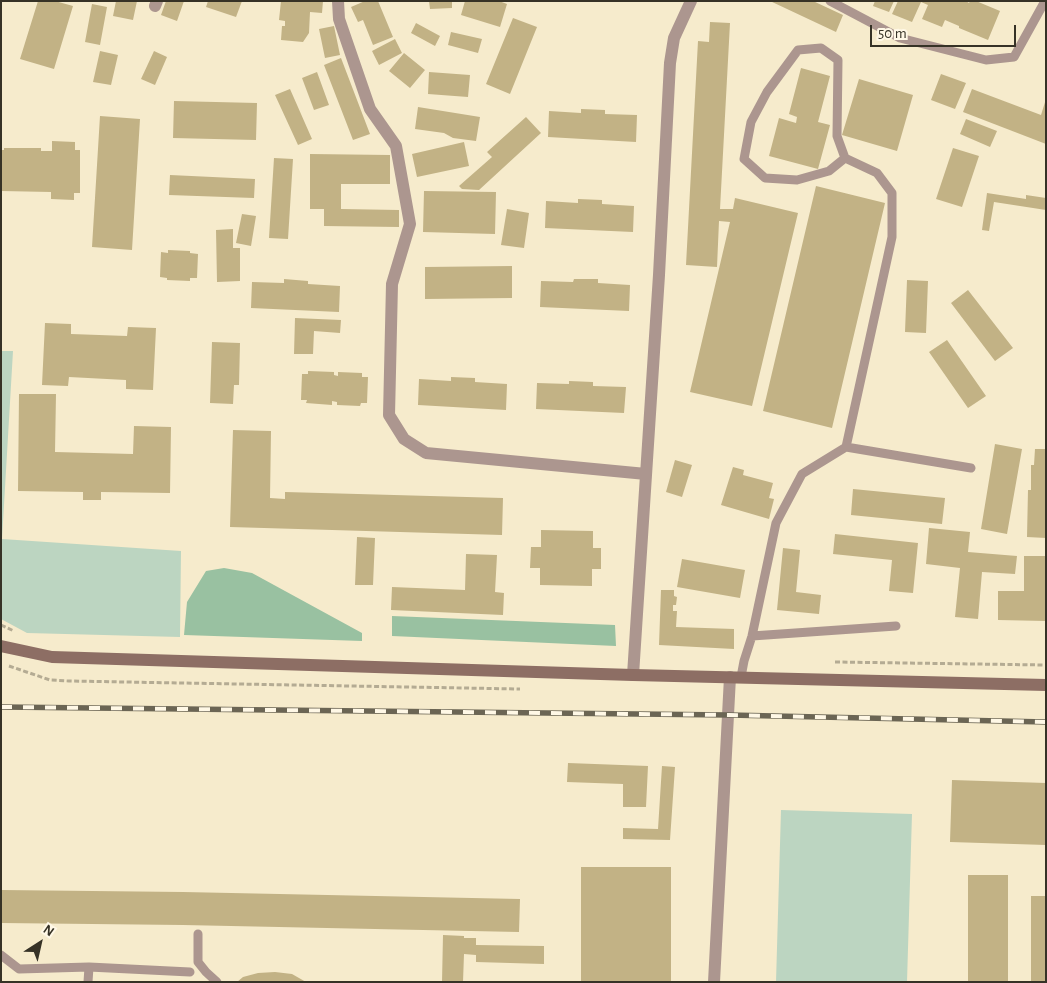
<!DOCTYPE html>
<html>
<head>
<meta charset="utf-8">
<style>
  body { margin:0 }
  #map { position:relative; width:1047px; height:983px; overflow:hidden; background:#f6ebcc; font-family:"Alegreya Sans",sans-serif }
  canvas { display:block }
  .frame { position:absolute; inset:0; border:2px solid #363226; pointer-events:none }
  .north { position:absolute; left:15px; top:918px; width:50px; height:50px; -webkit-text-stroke:4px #fff8e6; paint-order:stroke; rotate:35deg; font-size:14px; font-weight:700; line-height:20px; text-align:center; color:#363226 }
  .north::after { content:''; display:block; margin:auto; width:18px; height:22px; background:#363226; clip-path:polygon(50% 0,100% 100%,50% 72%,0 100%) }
  .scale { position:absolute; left:870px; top:25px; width:146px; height:22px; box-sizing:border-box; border:2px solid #363226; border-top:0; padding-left:6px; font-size:15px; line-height:18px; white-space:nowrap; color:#363226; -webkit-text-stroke:4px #fff8e6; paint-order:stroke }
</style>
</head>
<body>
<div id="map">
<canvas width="1047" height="983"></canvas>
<div class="frame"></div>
<div class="north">N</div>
<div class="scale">50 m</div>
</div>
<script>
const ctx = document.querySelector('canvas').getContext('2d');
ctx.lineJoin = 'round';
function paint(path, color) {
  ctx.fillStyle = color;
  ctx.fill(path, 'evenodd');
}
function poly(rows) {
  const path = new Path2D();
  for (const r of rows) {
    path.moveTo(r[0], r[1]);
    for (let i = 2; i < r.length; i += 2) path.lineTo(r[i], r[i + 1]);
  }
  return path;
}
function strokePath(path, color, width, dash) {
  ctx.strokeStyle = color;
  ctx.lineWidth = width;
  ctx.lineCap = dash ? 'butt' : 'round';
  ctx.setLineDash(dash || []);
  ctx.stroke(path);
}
paint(poly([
  [1,351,13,351,2,539,181,551,180,637,27,633,1,619],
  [781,810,912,814,907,982,776,982]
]), '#bcd5c1');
paint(poly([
  [224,568,252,573,362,633,362,641,184,635,187,602,206,571],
  [392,616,615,625,616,646,392,636]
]), '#99c1a1');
paint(poly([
  [38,1,55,1,73,6,54,69,20,59],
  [116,1,137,1,133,20,113,16],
  [166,1,184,1,177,21,161,15],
  [208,1,242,1,236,17,206,7],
  [281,1,323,1,322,13,310,12,309,33,303,42,281,40,282,26,285,26,285,21,279,20],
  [365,1,378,1,393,37,373,45,363,20,358,22,351,7],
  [429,1,452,1,452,8,430,9],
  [465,1,499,1,507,4,500,27,461,15],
  [770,1,813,1,843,15,836,32],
  [875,1,894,1,889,12,873,6],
  [898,1,966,1,969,3,970,1,976,1,1000,11,988,40,959,28,959,26,945,20,942,27,922,19,928,5,921,2,912,22,892,14],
  [92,4,107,7,100,45,85,42],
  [513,18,537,27,510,94,486,84],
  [710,22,730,23,720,209,733,209,735,198,798,213,752,406,690,392,730,222,719,221,717,267,686,265,698,41,709,42],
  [416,23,440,36,435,46,411,33],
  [334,26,340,55,325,58,319,29],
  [451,32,482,39,478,53,448,45],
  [395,39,402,53,379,65,372,51],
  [100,51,118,55,111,85,93,82],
  [154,51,167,57,155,85,141,79],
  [404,53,425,70,410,88,389,71],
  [341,58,370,134,353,140,324,65],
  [801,68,830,76,818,122,830,125,818,169,769,156,779,118,796,123,797,117,789,114],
  [317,72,329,105,314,110,302,78],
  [429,72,470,75,468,97,428,94],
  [941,74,966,83,955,109,931,100],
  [859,79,913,95,897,151,842,135],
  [290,89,312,139,298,145,275,95],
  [972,89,1041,115,1046,99,1046,144,963,112],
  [174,101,257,103,256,140,173,138],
  [418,107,480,117,476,141,453,138,444,133,415,129],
  [581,109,605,110,605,114,637,115,636,142,548,137,549,111,581,113],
  [100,116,140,119,132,250,92,247],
  [526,117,541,133,479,190,462,189,459,186,492,157,487,152],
  [966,119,997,131,990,147,960,134],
  [52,141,75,142,75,150,80,150,80,193,74,193,74,200,51,199,51,192,1,191,1,150,4,150,4,148,41,148,41,151,52,151],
  [464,142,469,166,417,177,412,154],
  [953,148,979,156,962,207,936,199],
  [310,154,390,155,390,184,341,184,341,209,399,210,399,227,324,226,324,209,310,209],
  [274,158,293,159,288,239,269,238],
  [170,175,255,179,254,198,169,195],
  [816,186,885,203,832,428,763,411],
  [424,191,496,192,495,234,423,232],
  [987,193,1026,199,1026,195,1046,198,1046,210,994,202,989,231,982,230],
  [578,199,602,200,602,204,634,206,633,232,545,228,546,201,578,203],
  [507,209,529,213,524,248,501,245],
  [242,214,256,216,251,246,236,243],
  [233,229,233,248,240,248,240,281,217,282,216,230],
  [168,250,190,251,190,253,198,254,197,278,190,278,190,281,167,280,167,278,160,277,161,252,168,253],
  [512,266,512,298,425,299,425,267],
  [284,279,308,281,308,284,340,286,339,312,251,308,252,282,284,283],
  [574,279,598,279,598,283,630,285,629,311,540,307,541,281,573,282],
  [907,280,928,281,926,333,905,332],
  [968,290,1013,348,995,361,951,303],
  [295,318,341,320,340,333,314,331,313,354,294,354],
  [45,323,71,324,71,334,127,336,128,327,156,328,153,390,126,389,126,380,69,377,68,386,42,385],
  [947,340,986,396,968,408,929,352],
  [212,342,240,343,239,385,234,385,233,404,210,403],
  [308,371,334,372,334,375,338,376,338,372,362,373,362,377,368,377,367,403,361,403,360,406,337,405,337,402,332,401,332,405,306,403,307,400,301,400,302,374,308,374],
  [451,377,475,378,475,382,507,384,506,410,418,405,419,379,451,381],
  [569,381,593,382,593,386,626,387,624,413,536,409,537,383,569,384],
  [19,394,56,394,55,452,133,454,134,426,171,427,170,493,101,492,101,500,83,500,83,492,18,491],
  [233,430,271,431,270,498,285,499,285,492,503,498,502,535,230,527],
  [995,444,1022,449,1007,534,981,529],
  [1035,449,1046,449,1046,538,1027,537,1028,490,1031,490,1031,465,1034,465],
  [675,460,692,465,682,497,666,492],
  [733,467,744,470,743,475,773,483,769,498,774,499,769,519,721,505],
  [853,489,945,498,942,524,851,515],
  [929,528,970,532,968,552,1017,556,1015,574,982,572,978,619,955,617,960,568,926,564],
  [541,530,593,531,593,548,601,548,601,569,592,569,592,586,540,585,540,568,530,568,531,547,541,547],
  [835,534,918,543,913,593,889,591,892,560,833,554],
  [357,537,375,538,373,585,355,585],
  [783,548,800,550,796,592,821,595,819,614,777,610],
  [466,554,497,555,495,592,504,593,503,615,391,610,392,587,465,590],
  [1024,556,1046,556,1046,621,998,620,998,591,1024,591],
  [682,559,745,570,740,598,677,587],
  [661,590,674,590,674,596,677,597,676,605,673,605,673,611,677,611,676,627,734,629,734,649,659,645],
  [568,763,648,766,646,807,623,807,623,784,567,782],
  [662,766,675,767,670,840,623,839,623,828,658,829],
  [952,780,1046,783,1046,845,950,842],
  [581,867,671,867,671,982,581,982],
  [968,875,1008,875,1008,982,968,982],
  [1,890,183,892,520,899,519,932,183,925,1,923],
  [1031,896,1046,896,1046,982,1031,982],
  [443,935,464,936,464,938,476,938,476,945,544,946,544,964,476,962,476,955,464,954,463,982,442,982],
  [275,972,292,974,306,982,237,982,243,977,258,973]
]), '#c2b285');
strokePath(poly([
  [1,625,14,631],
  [835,662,1046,665],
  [9,666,50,680,69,681,520,689]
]), '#b4ab93', 3, [5, 2.5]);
strokePath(poly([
  [830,1,900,38,986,60,1014,57,1045,1],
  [846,447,971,468],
  [752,636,896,626],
  [741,677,744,661,752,636,776,523,802,474,846,447,892,237,892,193,877,173,845,158,837,136,838,60,821,48,798,50,767,92,751,122,744,159,765,178,797,180,829,171,845,158],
  [198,934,198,962,206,972,217,982],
  [1,955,19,969,89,967],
  [88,982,89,967,190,972]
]), '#ac968f', 9);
strokePath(poly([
  [338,1,339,19,370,109,396,146,410,224,392,284,389,415,404,439,426,453,646,474],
  [155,6,157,1],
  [633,675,659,275,670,63,674,38,691,1],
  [714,982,730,677]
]), '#ac968f', 12);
strokePath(poly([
  [1,646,52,657,633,675,1046,685]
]), '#8d6e64', 12);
const rail = poly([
  [1,707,729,715,1046,722]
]);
strokePath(rail, '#6b6554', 5.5);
strokePath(rail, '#fff8e6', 4, [11]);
</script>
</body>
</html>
